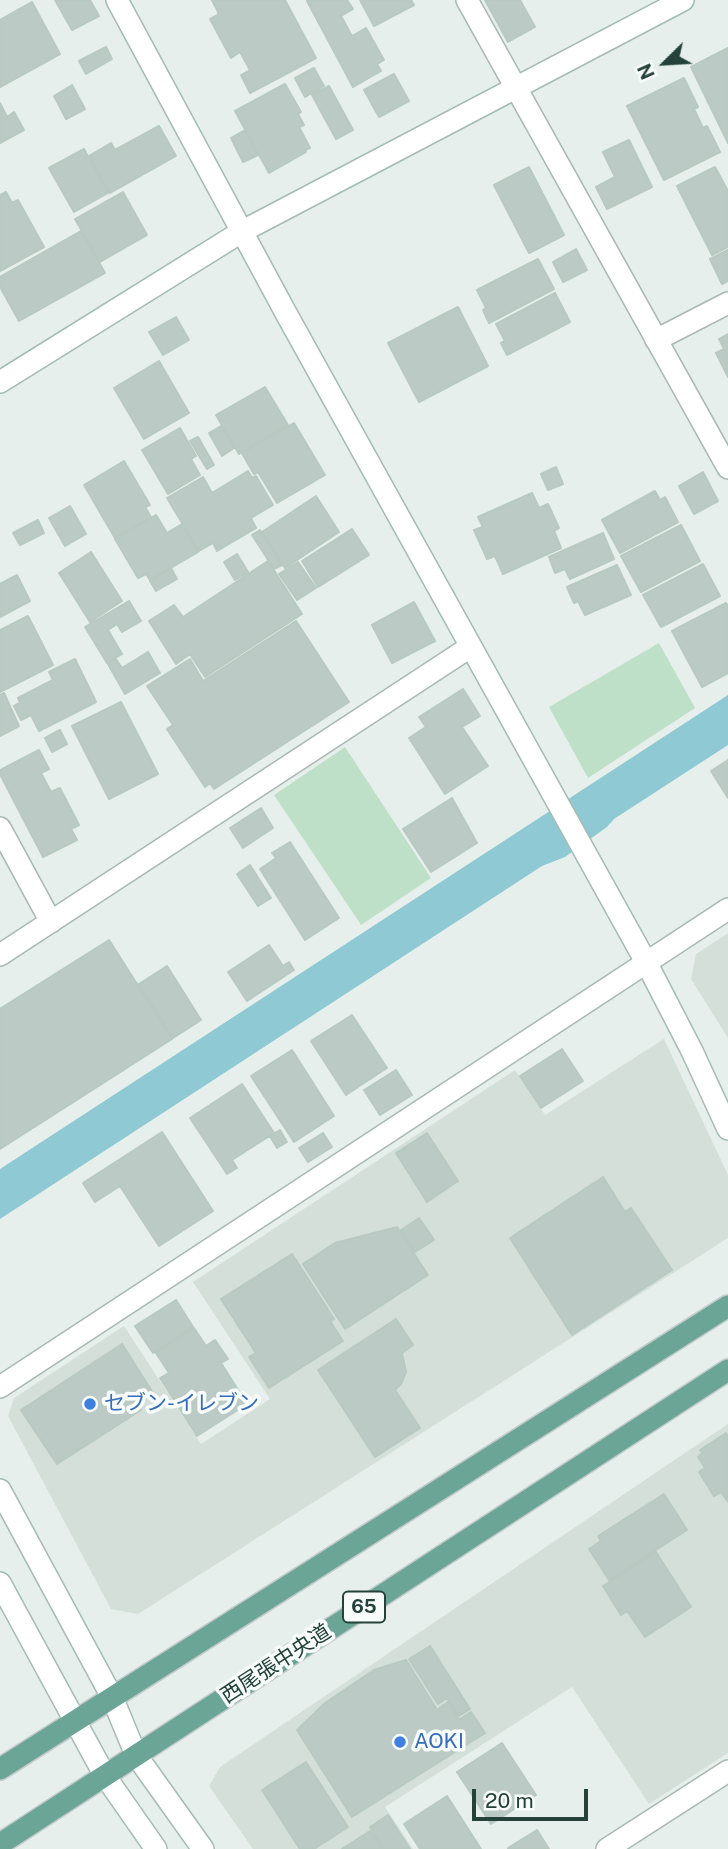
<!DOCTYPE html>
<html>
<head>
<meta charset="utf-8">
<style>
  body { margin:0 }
  #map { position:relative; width:728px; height:1849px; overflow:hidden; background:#e6efeb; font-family:"Public Sans",sans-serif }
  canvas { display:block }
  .north { position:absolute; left:630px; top:28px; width:70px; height:70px; -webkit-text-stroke:5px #f7fbf9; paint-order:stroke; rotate:246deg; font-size:19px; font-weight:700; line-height:28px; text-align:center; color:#24423a }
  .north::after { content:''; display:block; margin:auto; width:24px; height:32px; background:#24423a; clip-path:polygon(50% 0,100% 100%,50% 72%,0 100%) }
  .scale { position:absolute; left:472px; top:1789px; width:116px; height:32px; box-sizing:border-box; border:4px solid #24423a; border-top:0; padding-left:9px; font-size:21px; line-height:24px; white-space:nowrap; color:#24423a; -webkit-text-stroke:5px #f7fbf9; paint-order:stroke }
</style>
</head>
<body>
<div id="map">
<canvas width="728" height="1849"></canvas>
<div class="north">N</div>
<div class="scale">20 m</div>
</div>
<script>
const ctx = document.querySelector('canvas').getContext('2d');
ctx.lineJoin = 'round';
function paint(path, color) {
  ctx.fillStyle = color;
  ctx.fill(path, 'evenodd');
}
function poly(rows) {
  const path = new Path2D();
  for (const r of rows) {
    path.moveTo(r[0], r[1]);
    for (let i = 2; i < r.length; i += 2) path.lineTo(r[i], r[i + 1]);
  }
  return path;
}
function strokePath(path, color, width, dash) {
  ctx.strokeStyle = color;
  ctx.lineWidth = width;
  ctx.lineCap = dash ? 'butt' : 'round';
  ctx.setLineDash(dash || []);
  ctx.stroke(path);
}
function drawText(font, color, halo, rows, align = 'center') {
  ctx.font = font + ' "Public Sans","Noto Sans JP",sans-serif';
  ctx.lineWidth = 7;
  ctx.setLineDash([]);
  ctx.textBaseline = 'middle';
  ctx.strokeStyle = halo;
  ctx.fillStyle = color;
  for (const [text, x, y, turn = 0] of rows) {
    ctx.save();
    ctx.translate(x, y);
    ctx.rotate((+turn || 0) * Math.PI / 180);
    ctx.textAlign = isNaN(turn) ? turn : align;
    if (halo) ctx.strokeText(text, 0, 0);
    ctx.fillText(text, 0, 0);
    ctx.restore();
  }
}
paint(poly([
  [728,933,728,1038,691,979,696,954],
  [664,1039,728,1175,728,1238,138,1614,111,1609,8,1416,14,1398,124,1326,201,1444,270,1399,193,1282,515,1070,545,1115],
  [728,1424,728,1753,649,1804,572,1687,385,1807,413,1849,253,1849,209,1786,220,1767]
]), '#d4dfda');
paint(poly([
  [659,643,695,708,588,778,549,707],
  [345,747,431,878,361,925,274,795]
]), '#bfe0c8');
paint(poly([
  [728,695,728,745,614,819,607,827,565,857,542,866,0,1219,0,1169]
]), '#8ec9d4');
const building = poly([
  [55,0,90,0,99,16,72,30,55,0],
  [212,0,285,0,316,58,250,93,241,75,250,70,240,52,231,58,210,19,219,14,212,0],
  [309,0,347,0,353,9,341,16,352,36,366,28,384,60,377,64,381,71,353,87,307,1,309,0],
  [360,0,411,0,414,5,374,26,360,0],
  [485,0,520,0,535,27,508,42,485,0],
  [32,2,60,54,0,87,0,20,32,2],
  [106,47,112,59,86,74,79,61,106,47],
  [728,48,728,143,691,67,728,48],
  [314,68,324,86,305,97,295,78,314,68],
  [394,74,409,101,379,117,364,90,394,74],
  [684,78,698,107,694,109,703,128,707,126,720,152,664,180,627,106,684,78],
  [285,84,301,112,298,114,304,125,299,127,310,148,305,150,306,152,269,173,235,111,285,84],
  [72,85,85,109,66,119,54,96,72,85],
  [329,86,353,130,336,139,312,95,329,86],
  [0,103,7,117,14,112,24,130,0,143,0,103],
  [159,126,176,156,110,193,89,156,111,143,115,150,159,126],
  [245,130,258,155,243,162,231,138,245,130],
  [629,140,652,187,607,209,596,187,615,177,603,152,629,140],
  [84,149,108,193,74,212,49,168,84,149],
  [529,167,564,235,529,253,494,185,529,167],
  [715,167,728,191,728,247,712,255,677,186,715,167],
  [6,192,12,203,18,200,44,247,0,271,0,195,6,192],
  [123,192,147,235,100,262,75,219,123,192],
  [81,231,105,273,19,321,0,287,0,277,81,231],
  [576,249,587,270,563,282,553,262,576,249],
  [728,250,728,281,722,284,710,259,728,250],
  [538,259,554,289,489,323,483,310,486,308,477,290,538,259],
  [555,293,570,322,507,355,501,343,505,341,496,324,555,293],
  [458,307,488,366,419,402,388,343,458,307],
  [176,317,189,340,163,355,149,332,176,317],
  [728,334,728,377,716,353,724,349,719,339,728,334],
  [159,361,189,413,144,439,114,388,159,361],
  [265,387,288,425,239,454,216,415,265,387],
  [294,423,325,475,277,503,258,472,254,474,242,453,294,423],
  [221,426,234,448,222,456,209,433,221,426],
  [180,428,196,456,191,459,200,475,168,494,142,450,180,428],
  [198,437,214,465,207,469,190,441,198,437],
  [124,461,150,505,145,507,151,517,115,538,84,485,124,461],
  [556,467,563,484,548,490,541,474,556,467],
  [248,471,252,478,256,476,273,505,251,518,256,528,217,551,213,543,199,551,167,498,203,477,212,493,248,471],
  [703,472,718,501,694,514,679,486,703,472],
  [655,491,660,500,665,497,678,522,620,553,602,520,655,491],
  [532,493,539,508,548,504,559,528,554,531,561,548,503,574,495,556,487,559,474,530,483,527,478,517,532,493],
  [316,496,339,532,285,568,262,532,316,496],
  [70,506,86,534,65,546,49,518,70,506],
  [156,515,167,533,182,524,198,552,150,580,146,574,138,578,115,539,156,515],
  [38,520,44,533,20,545,13,533,38,520],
  [681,525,700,561,641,592,621,556,681,525],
  [352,529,369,555,318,587,302,561,352,529],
  [260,530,282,565,274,569,252,535,260,530],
  [603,533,614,559,570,579,565,569,555,573,549,557,603,533],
  [91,552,122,601,90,622,59,573,91,552],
  [237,554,248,572,235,580,224,562,237,554],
  [268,561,302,614,205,677,190,654,176,664,149,621,174,605,183,617,268,561],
  [298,562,316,588,297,600,279,574,298,562],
  [703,564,720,596,661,627,643,595,703,564],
  [617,565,631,595,585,615,578,601,574,603,567,587,617,565],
  [171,568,177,579,156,591,150,581,171,568],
  [17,575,30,601,0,617,0,584,17,575],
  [129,601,141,621,122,632,117,624,108,630,122,654,107,663,85,627,129,601],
  [414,602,435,641,392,663,372,625,414,602],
  [726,603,728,606,728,673,702,687,672,631,726,603],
  [28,616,53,665,0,692,0,630,28,616],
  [296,621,349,702,214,789,210,783,205,787,167,729,173,725,147,686,190,659,203,681,296,621],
  [148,652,160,673,125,694,108,664,116,659,122,668,148,652],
  [75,659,96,702,39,731,31,715,21,720,14,706,20,703,18,698,53,680,49,672,75,659],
  [463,689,480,716,462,727,488,766,445,794,409,738,426,727,419,717,463,689],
  [4,693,19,726,0,736,0,695,4,693],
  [121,702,158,774,109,799,72,726,121,702],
  [60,730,67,744,52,752,45,738,60,730],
  [39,750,49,769,41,773,51,792,60,788,79,825,71,829,77,840,43,857,0,774,0,770,39,750],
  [728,760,728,798,711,771,728,760],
  [452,798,477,843,431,872,403,829,452,798],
  [261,808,273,828,243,848,230,828,261,808],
  [290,842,339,918,305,940,260,869,276,858,272,853,290,842],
  [250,865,271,898,258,906,237,874,250,865],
  [109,940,172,1039,0,1149,0,1009,109,940],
  [269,945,283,966,289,962,294,970,247,1001,228,972,269,945],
  [167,966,201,1020,173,1038,139,984,167,966],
  [352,1015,387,1068,346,1095,311,1041,352,1015],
  [562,1049,583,1081,541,1108,520,1076,562,1049],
  [292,1050,334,1116,294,1142,251,1076,292,1050],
  [396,1070,412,1095,380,1115,364,1090,396,1070],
  [242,1084,274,1133,232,1160,237,1168,227,1174,190,1118,242,1084],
  [280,1130,287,1142,277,1148,270,1136,280,1130],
  [162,1132,213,1211,159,1246,120,1186,95,1202,83,1183,162,1132],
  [323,1133,332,1147,308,1162,299,1148,323,1133],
  [427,1133,458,1181,427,1202,396,1153,427,1133],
  [603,1177,625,1212,631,1208,672,1270,572,1335,510,1238,603,1177],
  [419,1218,434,1240,415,1252,401,1230,419,1218],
  [397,1227,428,1275,345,1329,303,1264,335,1243,397,1227],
  [292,1254,334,1319,330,1321,343,1341,269,1388,249,1357,256,1353,221,1299,292,1254],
  [176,1300,193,1327,153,1353,135,1326,176,1300],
  [396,1319,413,1345,402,1353,406,1372,401,1384,395,1390,420,1428,375,1457,318,1370,396,1319],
  [194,1328,206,1346,215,1340,228,1359,221,1363,247,1404,197,1436,160,1378,169,1373,156,1353,194,1328],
  [122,1344,153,1393,137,1403,141,1410,57,1464,21,1410,122,1344],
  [726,1433,728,1436,728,1502,721,1492,714,1496,699,1472,705,1468,698,1457,703,1453,700,1450,726,1433],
  [664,1494,687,1530,609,1580,589,1549,601,1541,598,1536,664,1494],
  [656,1552,691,1607,645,1637,627,1611,621,1615,603,1586,656,1552],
  [430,1646,470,1709,459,1716,447,1698,438,1704,409,1659,430,1646],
  [406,1660,437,1710,448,1702,459,1720,471,1712,485,1733,352,1817,297,1730,325,1703,374,1670,406,1660],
  [502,1743,536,1795,491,1824,457,1772,502,1743],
  [306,1762,348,1827,314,1849,300,1849,262,1790,306,1762],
  [447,1796,481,1849,420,1849,404,1824,447,1796],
  [388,1815,410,1849,384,1849,370,1827,388,1815],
  [537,1830,549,1849,508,1849,508,1848,537,1830],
  [370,1831,382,1849,342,1849,370,1831]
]);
paint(building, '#bbcac4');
strokePath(building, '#b8c9c2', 2);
const street = poly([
  [467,0,728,468],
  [656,340,728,303],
  [0,828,51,922],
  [0,955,470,647],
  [0,1387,728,909],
  [607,1849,728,1771]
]);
const secondary = poly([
  [117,0,287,315,646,962,692,1051,728,1129],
  [0,382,241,232,683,0],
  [0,1490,112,1697,136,1755,203,1849],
  [0,1583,105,1776,156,1849]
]);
const primary = poly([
  [0,1769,728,1306],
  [0,1844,728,1370]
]);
strokePath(street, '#a8b8b2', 24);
strokePath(secondary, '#a4bbb3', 24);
strokePath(primary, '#c2cac8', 24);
strokePath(street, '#fff', 21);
strokePath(secondary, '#fff', 21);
strokePath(primary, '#6aa596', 21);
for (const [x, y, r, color] of [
  [90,1404,7,"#3f7fe0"],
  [400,1742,7,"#3f7fe0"]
]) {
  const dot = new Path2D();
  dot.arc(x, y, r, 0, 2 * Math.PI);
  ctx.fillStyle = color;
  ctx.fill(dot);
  strokePath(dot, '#f7fbf9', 2.5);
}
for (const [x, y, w] of [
  [364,1607,42]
]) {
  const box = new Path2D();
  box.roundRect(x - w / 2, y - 15.5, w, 31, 5);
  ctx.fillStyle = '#f7fbf9';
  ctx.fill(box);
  strokePath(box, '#24423a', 2);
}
drawText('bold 19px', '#24423a', null, [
  ["65",364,1607]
]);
drawText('21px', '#366cbe', '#f7fbf9', [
  ["セブン-イレブン",104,1404],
  ["AOKI",414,1742]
], 'left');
drawText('21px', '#24423a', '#f7fbf9', [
  ["西尾張中央道",276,1664,-33]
]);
</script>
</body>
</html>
